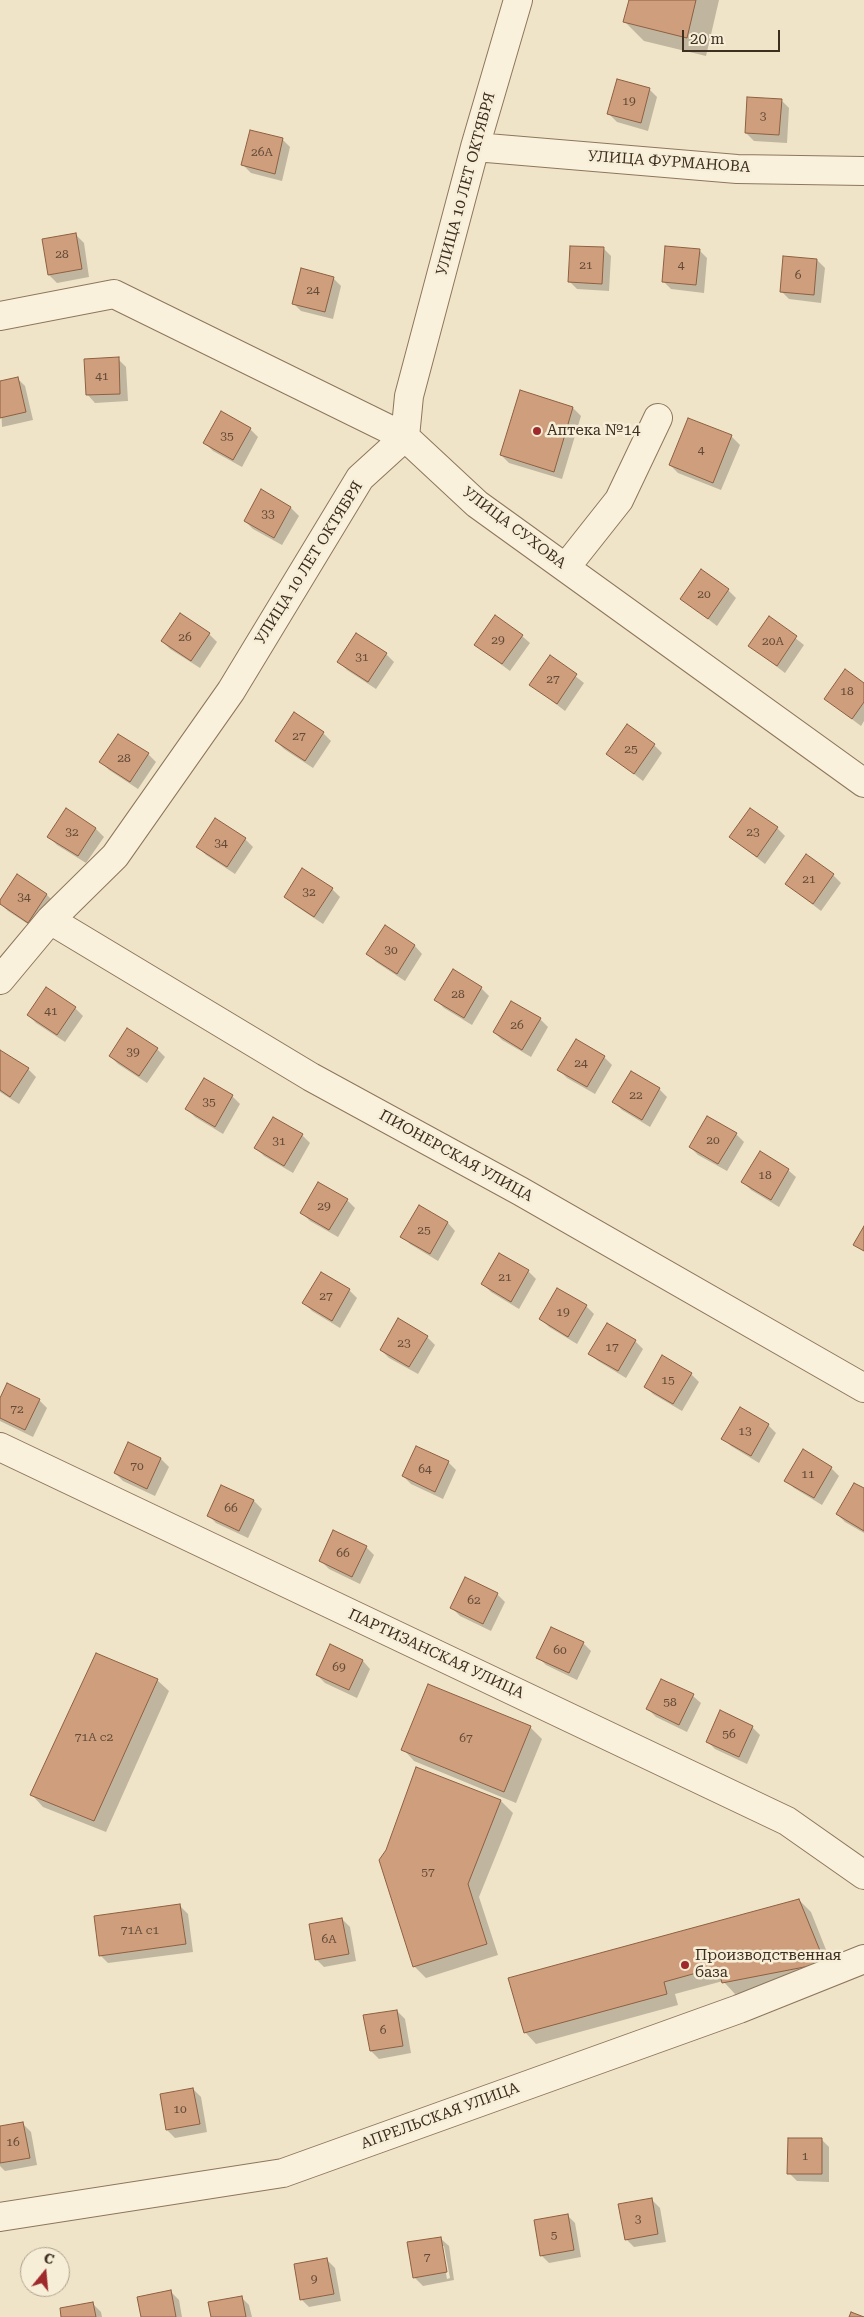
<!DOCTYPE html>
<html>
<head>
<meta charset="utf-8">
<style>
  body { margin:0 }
  #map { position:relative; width:864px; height:2317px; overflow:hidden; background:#f0e4c8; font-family:"Roboto Serif",serif }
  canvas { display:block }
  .north { position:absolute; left:20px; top:2247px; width:50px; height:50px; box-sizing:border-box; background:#f7eed8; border:1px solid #ada18e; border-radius:50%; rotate:17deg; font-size:14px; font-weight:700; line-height:20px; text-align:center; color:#3d2e20 }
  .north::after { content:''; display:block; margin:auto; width:18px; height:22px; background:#9e2a2b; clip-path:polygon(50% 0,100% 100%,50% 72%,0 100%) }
  .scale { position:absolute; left:682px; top:30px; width:98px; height:22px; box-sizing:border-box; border:2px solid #3d2e20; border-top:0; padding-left:6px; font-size:15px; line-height:18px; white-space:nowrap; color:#3d2e20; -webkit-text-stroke:4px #f7eed8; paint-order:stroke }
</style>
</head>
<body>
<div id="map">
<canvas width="864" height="2317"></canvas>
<div class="north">С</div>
<div class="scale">20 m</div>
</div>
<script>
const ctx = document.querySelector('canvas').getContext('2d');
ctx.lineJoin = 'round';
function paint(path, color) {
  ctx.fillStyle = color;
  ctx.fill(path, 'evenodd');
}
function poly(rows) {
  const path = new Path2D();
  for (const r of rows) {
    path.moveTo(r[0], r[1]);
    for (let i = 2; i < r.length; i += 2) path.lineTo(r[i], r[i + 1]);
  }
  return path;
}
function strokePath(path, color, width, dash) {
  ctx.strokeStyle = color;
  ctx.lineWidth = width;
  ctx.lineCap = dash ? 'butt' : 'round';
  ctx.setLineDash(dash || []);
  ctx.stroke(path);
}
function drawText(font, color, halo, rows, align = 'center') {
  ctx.font = font + ' "Roboto Serif",serif';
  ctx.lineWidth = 5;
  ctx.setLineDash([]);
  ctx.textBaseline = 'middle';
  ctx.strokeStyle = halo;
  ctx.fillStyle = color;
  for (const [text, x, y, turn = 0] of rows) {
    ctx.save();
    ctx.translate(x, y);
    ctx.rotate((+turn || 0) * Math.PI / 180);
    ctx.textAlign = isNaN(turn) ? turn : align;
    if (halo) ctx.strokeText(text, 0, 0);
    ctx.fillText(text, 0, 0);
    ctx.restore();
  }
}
paint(poly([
  [630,0,719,0,706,56,644,41,625,22],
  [649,89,657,97,648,131,617,122,609,114],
  [781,100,789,108,787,143,754,141,746,133],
  [282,139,290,147,282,181,251,173,243,165],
  [76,235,84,243,89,277,57,283,49,275],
  [603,248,611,256,609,291,577,289,569,281],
  [699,250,707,258,704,293,671,289,663,281],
  [817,260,825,268,821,303,789,299,781,291],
  [333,278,341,286,333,319,301,311,293,303],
  [118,359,126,367,128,401,95,403,87,394],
  [17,378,25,386,33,420,2,427,0,382],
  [573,408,581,416,562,479,509,463,501,455],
  [689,419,732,437,740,445,721,490,678,473,670,465],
  [250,429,258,437,242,467,213,451,205,443],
  [291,508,299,516,282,545,253,529,245,521],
  [728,590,736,598,717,626,682,599],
  [770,618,804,645,785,673,750,646],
  [209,634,217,642,200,668,170,649,162,641],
  [522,636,530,643,510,671,475,645],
  [386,654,394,662,376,689,347,670,339,662],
  [550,656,584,683,565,711,530,684],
  [864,684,864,721,861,726,825,699],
  [323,733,331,741,313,768,284,749,276,741],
  [654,745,662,753,643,781,608,754],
  [148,754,156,762,138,789,109,770,101,762],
  [66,810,96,829,104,837,86,863,57,845,49,837],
  [777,828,785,836,765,864,730,837],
  [245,839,253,847,235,874,206,855,198,847],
  [303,870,332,889,340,897,323,924,293,904,286,896],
  [833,875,841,883,821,911,786,884],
  [17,876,47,895,55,903,37,930,8,911,0,903],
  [385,927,415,946,422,954,405,981,376,962,368,954],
  [481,988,489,996,472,1025,444,1008,436,1000],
  [75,1008,83,1016,65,1042,36,1023,28,1015],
  [540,1019,548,1027,531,1057,502,1040,494,1032],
  [157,1049,165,1057,147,1083,118,1064,110,1056],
  [0,1051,28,1069,36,1077,19,1104,0,1092],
  [604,1057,612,1065,595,1094,567,1078,559,1070],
  [631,1073,659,1089,667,1097,650,1127,622,1110,614,1102],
  [232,1096,240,1104,223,1134,195,1117,187,1109],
  [736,1134,744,1142,727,1171,698,1155,690,1147],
  [302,1135,310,1143,293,1173,264,1156,256,1148],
  [788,1170,796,1177,779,1207,751,1190,743,1182],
  [347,1200,355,1208,338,1237,310,1221,302,1213],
  [419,1207,448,1223,455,1231,438,1261,410,1244,402,1236],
  [528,1271,536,1279,519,1309,491,1292,483,1284],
  [321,1274,349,1290,357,1298,340,1328,312,1311,304,1303],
  [586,1306,594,1314,577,1344,549,1327,541,1319],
  [607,1324,635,1341,643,1349,626,1378,598,1361,590,1354],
  [427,1337,435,1345,418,1374,389,1358,381,1350],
  [691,1374,699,1382,682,1411,653,1394,645,1386],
  [39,1400,47,1408,33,1437,0,1421,0,1401],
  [740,1409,768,1425,776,1433,759,1463,731,1446,723,1438],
  [161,1459,169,1467,155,1496,123,1481,115,1473],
  [448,1462,456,1470,443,1499,411,1484,403,1476],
  [831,1468,839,1476,822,1505,794,1488,786,1480],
  [222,1486,254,1501,262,1509,248,1538,216,1523,208,1515],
  [864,1490,864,1533,845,1522,837,1514],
  [366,1547,374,1555,360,1584,329,1569,321,1561],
  [497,1594,505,1602,491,1631,460,1616,452,1608],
  [583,1643,591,1651,577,1680,546,1665,538,1657],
  [363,1661,370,1669,357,1698,325,1683,317,1675],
  [157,1680,169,1691,106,1832,43,1807,32,1795],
  [693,1696,701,1703,687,1732,656,1717,648,1709],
  [721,1712,752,1727,760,1735,747,1764,715,1749,707,1741],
  [530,1727,542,1739,516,1803,414,1761,403,1749],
  [416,1768,501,1801,513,1813,479,1897,498,1955,426,1978,414,1966,387,1850],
  [799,1900,811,1912,836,1975,735,1994,723,1981,675,1994,678,2005,536,2044,525,2032],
  [180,1906,188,1914,193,1952,108,1963,100,1955],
  [342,1919,350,1927,356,1961,324,1967,316,1959],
  [397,2011,405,2019,411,2053,379,2059,371,2051],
  [193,2089,201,2097,207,2132,175,2138,167,2130],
  [23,2124,31,2132,37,2165,5,2171,0,2166,0,2127],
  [821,2139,829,2147,829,2182,797,2181,789,2173],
  [652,2200,660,2208,666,2242,634,2247,626,2239],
  [567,2215,575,2223,581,2257,549,2263,541,2255],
  [440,2238,449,2246,454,2280,423,2286,415,2278,408,2243],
  [441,2246,444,2246,450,2278,447,2279],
  [327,2260,335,2268,341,2301,309,2307,301,2299],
  [171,2292,179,2300,182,2317,142,2317],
  [241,2297,249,2305,252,2317,212,2317],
  [93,2304,101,2312,102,2317,62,2317]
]), '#0003');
const building = poly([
  [629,0,696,0,687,38,623,22,629,0],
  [617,79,650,88,641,123,607,114,617,79],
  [747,97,782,99,779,135,745,133,747,97],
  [250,130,283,138,275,174,241,165,250,130],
  [76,233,82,269,48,275,42,239,76,233],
  [570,246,604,247,602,284,568,282,570,246],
  [665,246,700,249,696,285,662,282,665,246],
  [783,256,817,259,814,295,780,292,783,256],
  [301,268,334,277,325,312,292,304,301,268],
  [119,357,120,394,86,395,84,359,119,357],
  [18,377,26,412,0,418,0,381,18,377],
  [520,390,573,407,554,472,500,455,520,390],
  [221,411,251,428,233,460,203,443,221,411],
  [688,418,732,435,713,483,669,465,688,418],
  [261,489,291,507,274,538,244,521,261,489],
  [701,569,729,589,708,619,680,599,701,569],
  [180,613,210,633,191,661,161,641,180,613],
  [495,615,523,635,502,664,474,645,495,615],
  [769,616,797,636,777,666,748,646,769,616],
  [356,633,387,653,368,682,337,662,356,633],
  [550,655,577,674,557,704,529,685,550,655],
  [845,669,864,683,864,702,852,719,824,699,845,669],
  [294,712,324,732,305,761,275,741,294,712],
  [627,724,655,744,634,774,606,754,627,724],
  [118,734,149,753,130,782,99,762,118,734],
  [66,808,96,828,78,856,47,837,66,808],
  [750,808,778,827,757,857,729,837,750,808],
  [215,818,246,838,227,867,196,847,215,818],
  [806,854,834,874,813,904,785,884,806,854],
  [302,868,333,888,314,917,284,897,302,868],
  [17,874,47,894,28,923,0,904,0,900,17,874],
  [385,925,415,945,397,974,366,954,385,925],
  [453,969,482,987,464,1018,434,1000,453,969],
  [46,987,76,1007,57,1035,27,1015,46,987],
  [511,1001,541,1018,522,1050,493,1032,511,1001],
  [127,1028,158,1048,139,1076,109,1056,127,1028],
  [576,1039,605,1056,587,1087,557,1070,576,1039],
  [0,1050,29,1068,10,1097,0,1090,0,1050],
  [631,1071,660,1088,642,1120,612,1102,631,1071],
  [204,1078,233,1095,215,1127,185,1109,204,1078],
  [707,1116,737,1133,718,1164,689,1147,707,1116],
  [273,1117,303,1134,284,1166,254,1148,273,1117],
  [760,1151,789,1169,771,1200,741,1182,760,1151],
  [318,1182,348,1199,329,1230,300,1213,318,1182],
  [419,1205,448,1222,430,1254,400,1237,419,1205],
  [864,1226,864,1251,853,1245,864,1226],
  [499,1253,529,1270,511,1302,481,1284,499,1253],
  [321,1272,350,1289,332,1321,302,1303,321,1272],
  [557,1288,587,1305,568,1337,539,1319,557,1288],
  [398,1318,428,1336,409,1367,380,1350,398,1318],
  [607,1323,636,1340,618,1371,588,1354,607,1323],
  [662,1355,692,1373,673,1404,644,1387,662,1355],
  [7,1383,40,1399,25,1430,0,1418,0,1398,7,1383],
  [740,1407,769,1424,751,1456,721,1439,740,1407],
  [128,1442,161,1458,147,1489,114,1473,128,1442],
  [416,1446,449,1461,435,1492,402,1476,416,1446],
  [803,1449,832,1467,814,1498,784,1481,803,1449],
  [854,1483,864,1488,864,1531,836,1514,854,1483],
  [221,1485,254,1500,239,1531,207,1516,221,1485],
  [333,1530,367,1546,352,1577,319,1561,333,1530],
  [465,1577,498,1593,483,1624,450,1608,465,1577],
  [551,1627,584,1642,569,1673,536,1658,551,1627],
  [330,1644,363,1660,349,1690,316,1675,330,1644],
  [96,1653,158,1679,94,1821,30,1795,96,1653],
  [661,1679,694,1694,679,1725,646,1709,661,1679],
  [428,1684,531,1726,504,1792,401,1750,428,1684],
  [720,1710,753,1726,739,1757,706,1742,720,1710],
  [416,1767,501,1800,468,1884,487,1944,413,1967,379,1860,386,1850,416,1767],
  [799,1899,825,1963,722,1983,718,1967,664,1982,667,1994,524,2033,508,1978,799,1899],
  [180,1904,186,1944,99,1956,94,1916,180,1904],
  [342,1918,349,1954,315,1960,309,1924,342,1918],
  [397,2010,403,2046,370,2051,363,2015,397,2010],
  [193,2088,200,2124,166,2130,160,2094,193,2088],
  [23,2122,30,2158,0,2163,0,2126,23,2122],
  [788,2138,822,2138,822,2174,787,2174,788,2138],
  [652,2198,658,2234,625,2240,618,2204,652,2198],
  [568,2214,574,2250,540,2256,534,2220,568,2214],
  [441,2237,447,2272,413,2278,407,2242,441,2237],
  [327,2258,334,2294,300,2300,294,2264,327,2258],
  [171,2290,176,2317,141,2317,137,2297,171,2290],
  [242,2296,246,2317,211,2317,208,2302,242,2296],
  [93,2302,96,2317,61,2317,60,2308,93,2302],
  [851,2312,864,2317,849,2317,851,2312]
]);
paint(building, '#cf9f7d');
strokePath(building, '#8d5f41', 1);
const minor = poly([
  [475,147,737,169,864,171],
  [0,316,114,294,405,437,477,504,864,783],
  [566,567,619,500,658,418],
  [50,920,311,1077,520,1191,864,1388],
  [0,980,50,920,115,856,231,691,360,478,405,437,409,396,475,147,518,0],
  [0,1447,787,1821,864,1875],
  [0,2217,283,2173,739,2009,864,1959]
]);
strokePath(minor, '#8d765c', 30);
strokePath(minor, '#faf1dc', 28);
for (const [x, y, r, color] of [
  [537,431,5,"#9e2a2b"],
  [685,1965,5,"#9e2a2b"]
]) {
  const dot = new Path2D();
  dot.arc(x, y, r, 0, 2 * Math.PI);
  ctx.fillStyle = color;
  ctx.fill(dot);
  strokePath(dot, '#f7eed8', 2);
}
drawText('12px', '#624a37', null, [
  ["19",629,101],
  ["3",763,116],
  ["26А",262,152],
  ["28",62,254],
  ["21",586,265],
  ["4",681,265],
  ["6",798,275],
  ["24",313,290],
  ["41",102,376],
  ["35",227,436],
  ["4",701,450],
  ["33",268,514],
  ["20",704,594],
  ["26",185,637],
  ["29",498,640],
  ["20А",773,641],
  ["31",362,657],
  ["27",553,679],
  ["18",847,691],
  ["27",299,736],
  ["25",631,749],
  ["28",124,758],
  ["32",72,832],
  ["23",753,832],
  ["34",221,843],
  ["21",809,879],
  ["32",309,892],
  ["34",24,897],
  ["30",391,950],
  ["28",458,994],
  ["41",51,1011],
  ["26",517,1025],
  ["39",133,1052],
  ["24",581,1063],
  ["22",636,1095],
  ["35",209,1102],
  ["20",713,1140],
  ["31",279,1141],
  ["18",765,1175],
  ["29",324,1206],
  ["25",424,1230],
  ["21",505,1277],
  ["27",326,1296],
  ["19",563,1312],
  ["23",404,1343],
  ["17",612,1347],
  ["15",668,1380],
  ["72",17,1409],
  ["13",745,1431],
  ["70",137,1466],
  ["64",425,1469],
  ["11",808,1474],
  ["66",231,1508],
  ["66",343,1553],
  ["62",474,1600],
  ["60",560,1650],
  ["69",339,1667],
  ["58",670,1702],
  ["56",729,1734],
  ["71А с2",94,1737],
  ["67",466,1738],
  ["57",428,1872],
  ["71А с1",140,1930],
  ["6А",329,1939],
  ["6",383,2030],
  ["10",180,2109],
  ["16",13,2142],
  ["1",805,2156],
  ["3",638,2219],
  ["5",554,2235],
  ["7",427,2257],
  ["9",314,2279]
]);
drawText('15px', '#3d2e20', '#f7eed8', [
  ["УЛИЦА ФУРМАНОВА",669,162,4],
  ["УЛИЦА 10 ЛЕТ ОКТЯБРЯ",466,184,-75],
  ["УЛИЦА СУХОВА",514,528,37],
  ["УЛИЦА 10 ЛЕТ ОКТЯБРЯ",309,563,-58],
  ["ПИОНЕРСКАЯ УЛИЦА",456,1156,29],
  ["ПАРТИЗАНСКАЯ УЛИЦА",436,1654,25],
  ["АПРЕЛЬСКАЯ УЛИЦА",440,2116,-20]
]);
drawText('15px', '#3d2e20', '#f7eed8', [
  ["Аптека №14",547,431],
  ["Производственная",695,1956],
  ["база",695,1973]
], 'left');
</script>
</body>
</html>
